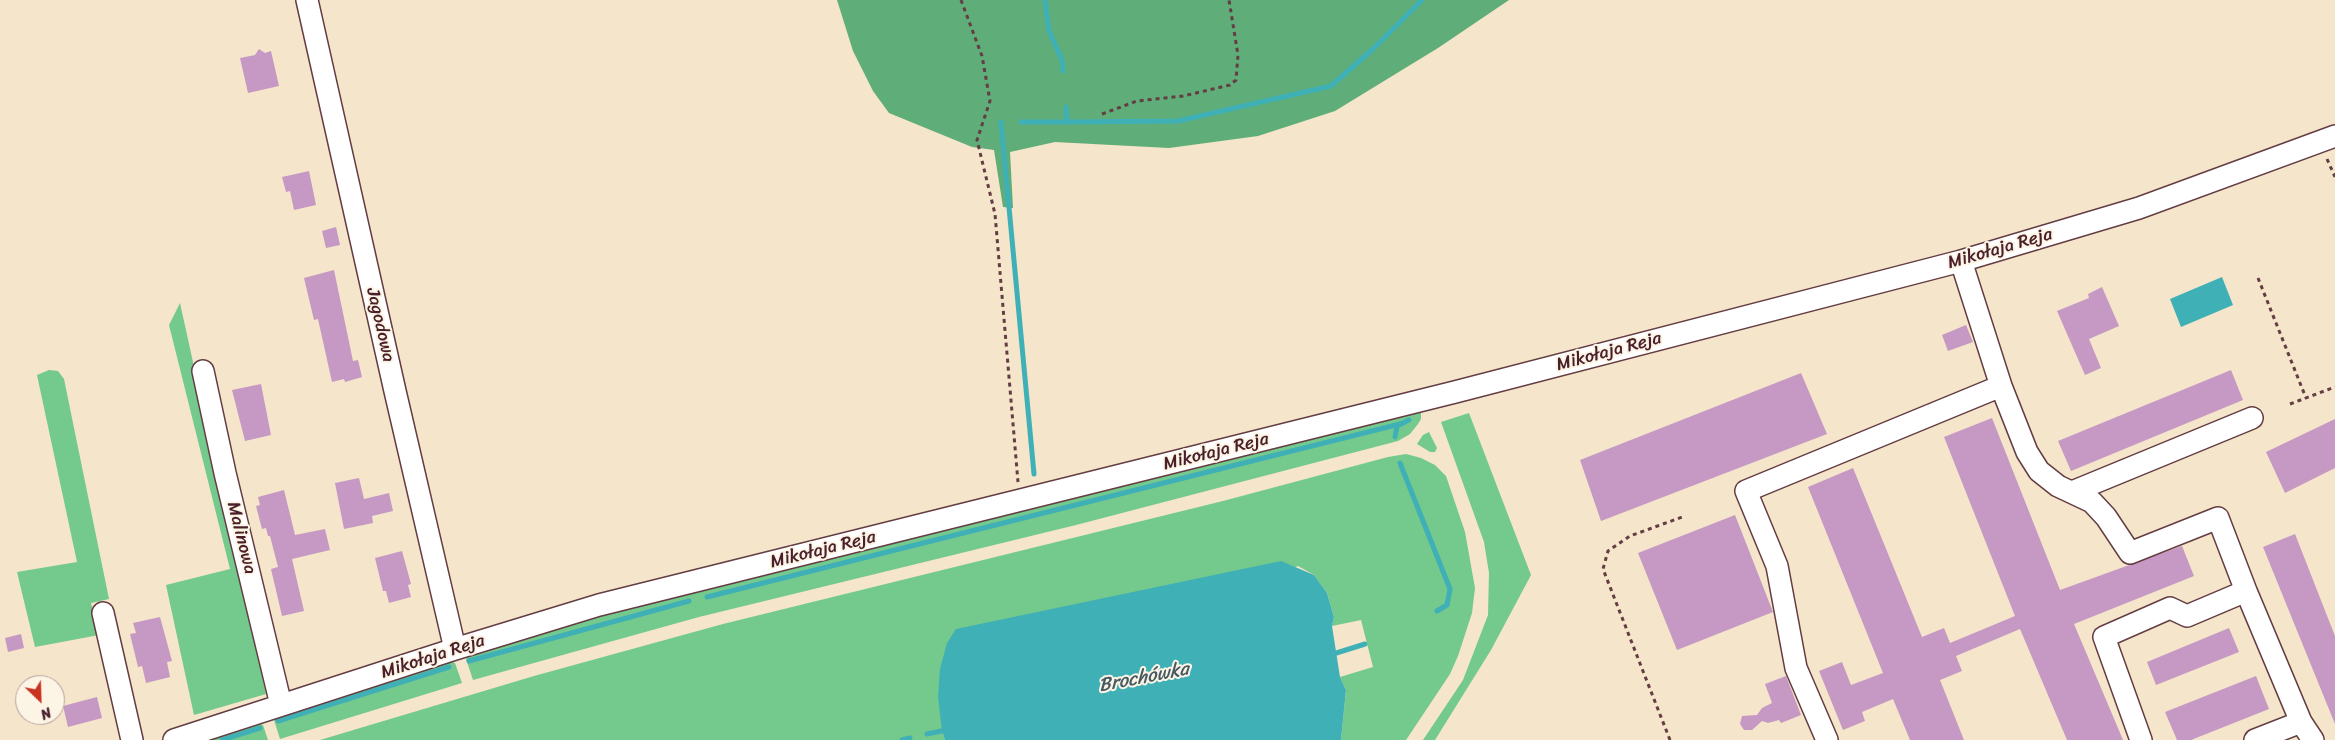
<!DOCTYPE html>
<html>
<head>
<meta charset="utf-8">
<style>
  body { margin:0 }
  #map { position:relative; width:2335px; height:740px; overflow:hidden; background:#f4e5cb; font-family:Sriracha,sans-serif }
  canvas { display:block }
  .north { position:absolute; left:15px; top:675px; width:50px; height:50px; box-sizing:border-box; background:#fcf5e5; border:1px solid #b59f9b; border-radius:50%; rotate:156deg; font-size:14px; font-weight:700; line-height:20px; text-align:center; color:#4a1f2b }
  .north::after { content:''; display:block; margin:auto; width:18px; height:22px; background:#c8321e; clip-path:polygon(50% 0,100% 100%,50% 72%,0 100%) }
</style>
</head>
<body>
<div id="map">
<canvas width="2335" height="740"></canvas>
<div class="north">N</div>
</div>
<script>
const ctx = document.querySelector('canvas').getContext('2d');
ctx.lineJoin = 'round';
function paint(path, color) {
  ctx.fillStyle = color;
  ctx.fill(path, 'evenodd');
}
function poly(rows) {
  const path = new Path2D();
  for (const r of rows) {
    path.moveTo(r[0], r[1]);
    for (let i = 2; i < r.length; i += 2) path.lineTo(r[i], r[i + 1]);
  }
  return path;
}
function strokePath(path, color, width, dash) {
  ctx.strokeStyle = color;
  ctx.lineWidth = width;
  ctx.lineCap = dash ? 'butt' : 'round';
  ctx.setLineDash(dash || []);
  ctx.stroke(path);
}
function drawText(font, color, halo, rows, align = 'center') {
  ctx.font = font + ' Sriracha,sans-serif';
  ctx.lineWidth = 4;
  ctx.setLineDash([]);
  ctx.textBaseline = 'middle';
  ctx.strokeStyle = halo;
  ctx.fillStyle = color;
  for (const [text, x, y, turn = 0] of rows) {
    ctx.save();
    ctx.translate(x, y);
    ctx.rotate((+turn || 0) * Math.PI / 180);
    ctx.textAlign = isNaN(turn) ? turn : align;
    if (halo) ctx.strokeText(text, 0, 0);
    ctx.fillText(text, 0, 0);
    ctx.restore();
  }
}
paint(poly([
  [180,303,266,694,194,715,166,585,230,569,169,325],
  [49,370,58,371,64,379,109,599,91,603,99,635,35,647,17,572,77,562,37,375],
  [1421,411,1421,419,1418,424,1410,434,1398,441,1076,525,699,617,473,680,466,659,469,655,591,615],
  [1469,413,1531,575,1491,650,1435,740,1423,740,1463,680,1488,615,1489,573,1484,542,1441,422],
  [1429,432,1437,448,1435,452,1430,452,1417,444,1423,435],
  [1406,454,1421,458,1435,465,1446,476,1465,532,1475,588,1472,613,1458,656,1450,674,1406,740,1341,740,1346,690,1340,677,1373,667,1361,620,1332,626,1334,617,1327,593,1314,575,1298,566,942,731,945,740,320,740,534,676,723,624,1223,501,1388,457],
  [450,661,455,663,462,683,280,739,274,720,277,716],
  [257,722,263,725,268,740,201,740]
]), '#74c98c');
paint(poly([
  [837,0,1509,0,1438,48,1335,111,1258,136,1169,148,1055,142,1010,152,1013,208,1003,207,994,150,972,147,889,113,873,91,853,51]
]), '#5fad78');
paint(poly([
  [2222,277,2233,305,2181,327,2170,299],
  [1281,561,1314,575,1327,593,1334,617,1332,626,1340,677,1346,690,1341,740,945,740,942,731,938,697,940,669,947,643,956,629]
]), '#40b0b7');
strokePath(poly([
  [1045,0,1049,31,1062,60,1063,71],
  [1001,122,1034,474],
  [1021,122,1067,122,1066,107],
  [1067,122,1178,121,1331,86,1373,49,1422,0],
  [1395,437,1397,426,1409,420],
  [1400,463,1450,589,1447,605,1437,611],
  [707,597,1400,424],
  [1330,655,1365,644],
  [469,661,689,601],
  [278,721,449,667],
  [927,734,946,730],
  [222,740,260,728],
  [902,740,910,738]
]), '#40b0b7', 5);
paint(poly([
  [259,49,265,53,271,51,279,86,248,93,240,58,255,55],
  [309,171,316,205,294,210,290,191,286,192,282,177],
  [336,227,340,245,326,248,322,231],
  [334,270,353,361,358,360,362,377,345,382,344,379,332,382,318,319,314,320,304,278],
  [2102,287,2119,326,2089,339,2101,368,2085,375,2057,311,2089,298,2088,294],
  [1966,325,1973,342,1948,351,1942,335],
  [2231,370,2243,400,2071,471,2058,441],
  [1801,373,1827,434,1601,521,1580,460],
  [261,384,271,435,245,441,232,390],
  [1992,418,2060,590,2182,546,2194,576,2074,624,2123,740,2067,740,2020,629,1956,656,1962,671,1940,680,1964,740,1910,740,1893,699,1862,712,1865,721,1843,730,1819,671,1842,662,1851,685,1883,673,1808,487,1853,468,1922,637,1944,628,1950,643,2015,616,1944,437],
  [2335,419,2335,468,2285,493,2266,452],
  [359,478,364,499,389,493,393,511,372,516,373,523,344,529,335,483],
  [284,490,295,535,325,529,330,550,292,559,304,611,282,616,271,569,278,567,270,536,268,536,266,528,262,529,256,506,260,505,258,497],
  [1735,515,1773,612,1677,650,1638,553],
  [2295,534,2335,636,2335,724,2263,547],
  [402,551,411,584,408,585,411,597,389,603,386,591,383,591,375,558],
  [160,617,172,661,167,662,170,677,146,683,142,666,138,667,130,634,136,633,133,623],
  [2229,628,2239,652,2156,685,2147,662],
  [21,634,24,648,8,652,5,638],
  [1786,676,1801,715,1781,723,1779,720,1768,723,1762,721,1752,730,1744,730,1740,724,1742,716,1757,715,1762,708,1772,703,1765,684],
  [2256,676,2269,709,2191,740,2177,740,2165,712],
  [97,697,102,718,68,727,63,706]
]), '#c599c3');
const minor = poly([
  [307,0,395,391,455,649],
  [1961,261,2001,386],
  [203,371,225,473,281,705],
  [2072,492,2252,418],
  [103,613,132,740],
  [174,740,455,649,599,605,1455,392,1961,261,2139,208,2335,136],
  [1827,740,1796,668,1777,566,1746,491,2001,386,2027,452,2039,471,2058,486,2092,502,2106,517,2130,553,2218,518,2246,591],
  [2141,740,2104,637,2170,608,2187,616,2246,591,2301,722,2313,740],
  [2255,740,2301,722]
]);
strokePath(minor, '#643d43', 24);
strokePath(poly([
  [961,0,982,56,990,101,977,140,995,214,1018,482],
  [1102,114,1137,101,1183,96,1230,85,1236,80,1238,55,1229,0],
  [2327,159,2335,177],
  [2258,278,2306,398],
  [2290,404,2335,387],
  [1670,740,1603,569,1608,551,1630,536,1685,516]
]), '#643d43', 3, [4, 4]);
strokePath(minor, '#fff', 21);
drawText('18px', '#4a1f2b', '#fcf5e5', [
  ["Mikołaja Reja",2000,249,-16],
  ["Jagodowa",380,325,77],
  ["Mikołaja Reja",1609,352,-15],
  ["Mikołaja Reja",1216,452,-14],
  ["Malinowa",241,538,76],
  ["Mikołaja Reja",823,550,-14],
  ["Mikołaja Reja",433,657,-18]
]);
drawText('italic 19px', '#465963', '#fcf5e5', [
  ["Brochówka",1144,678,-11]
]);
</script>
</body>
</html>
